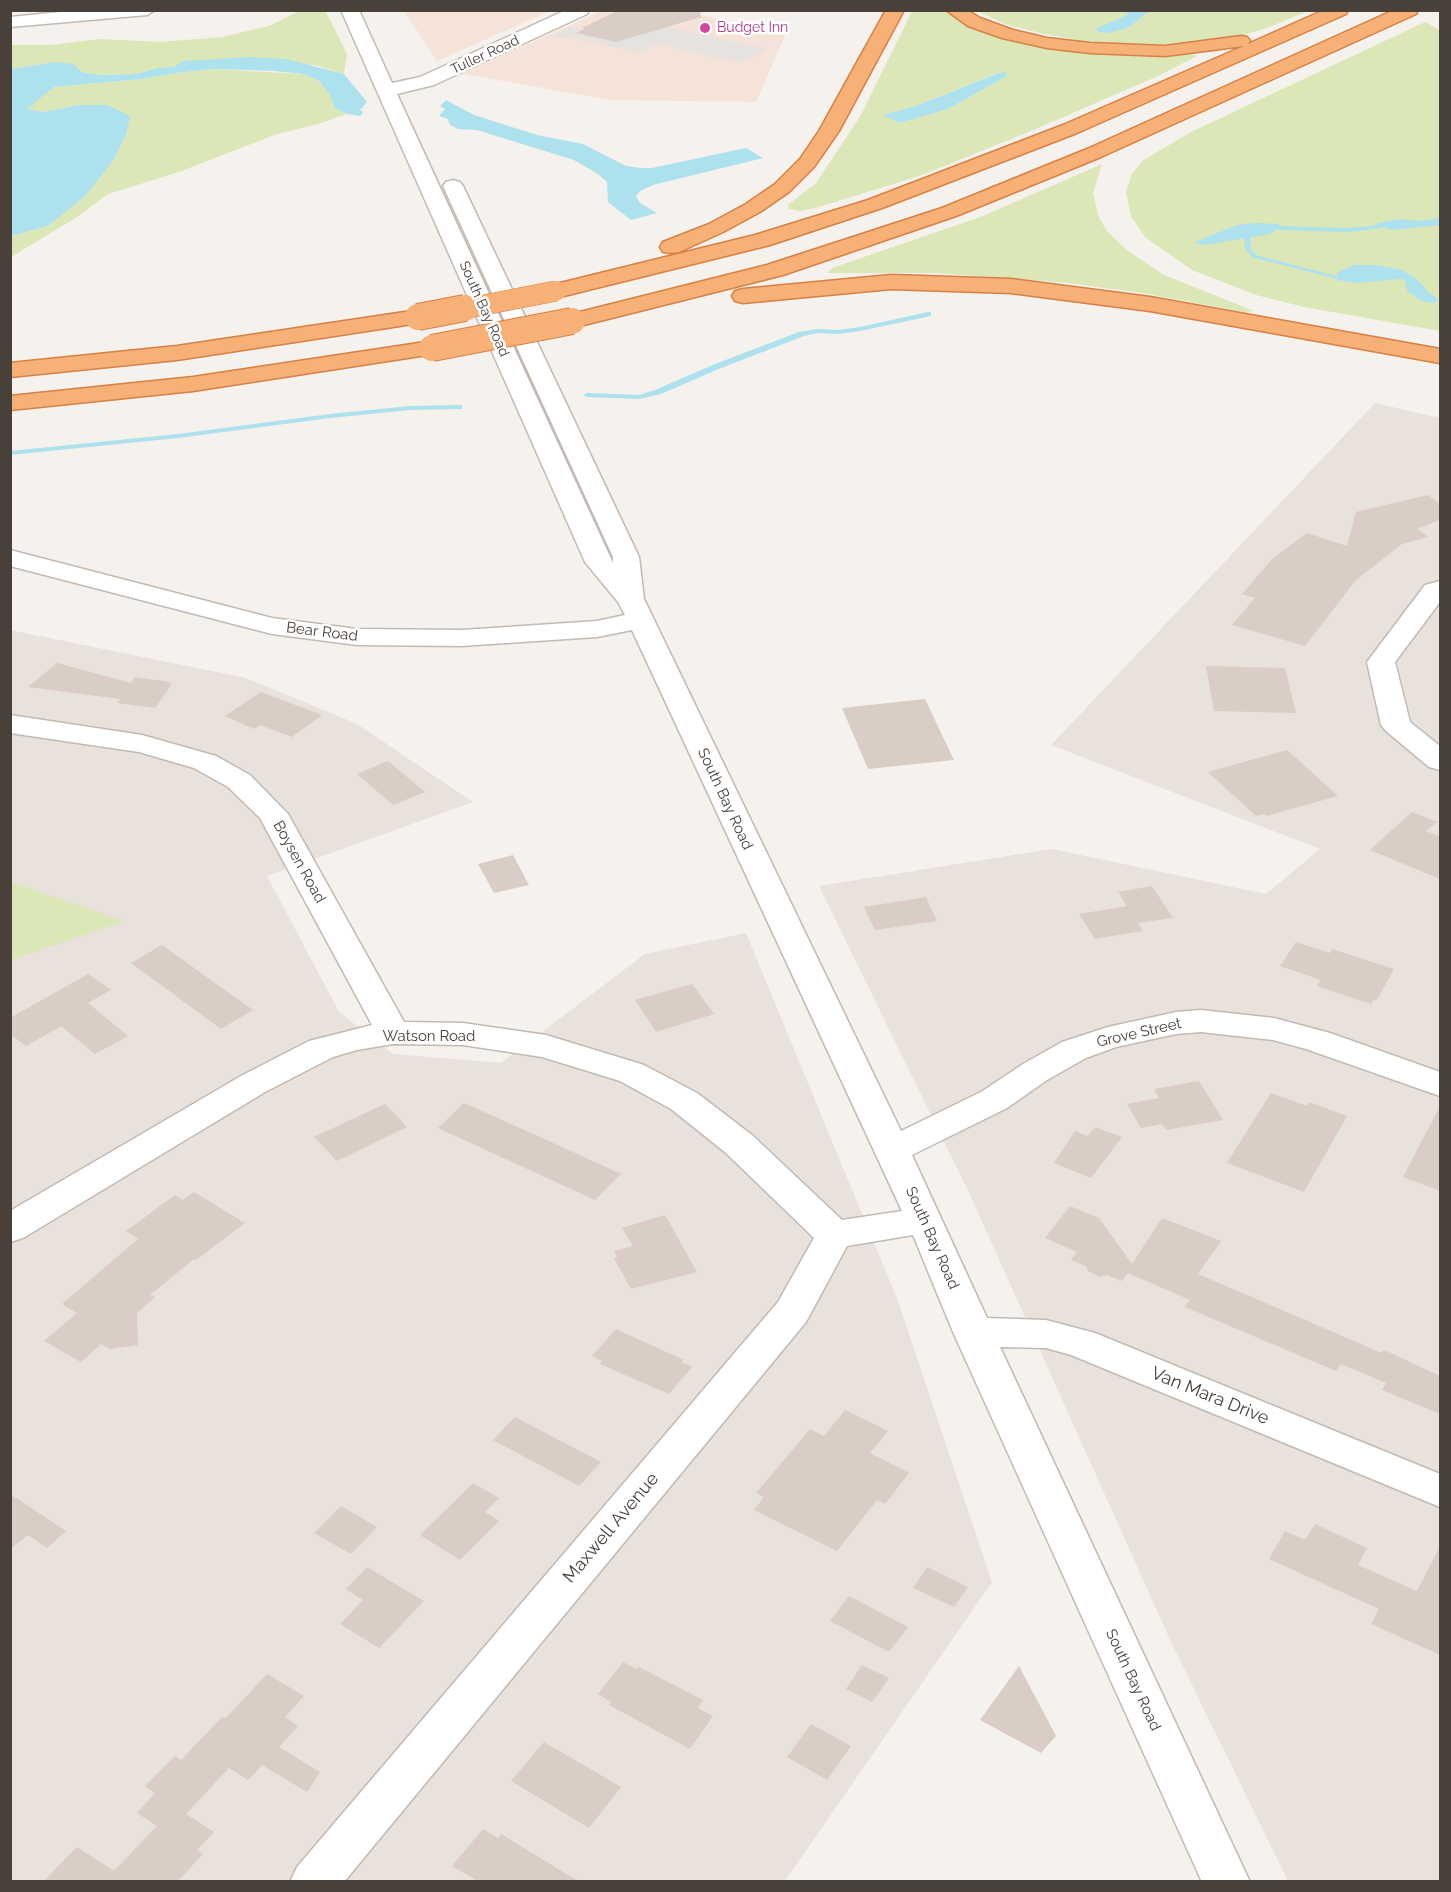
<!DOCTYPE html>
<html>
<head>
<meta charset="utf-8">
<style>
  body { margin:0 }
  #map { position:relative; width:1451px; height:1892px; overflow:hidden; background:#f5f1ec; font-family:Raleway,sans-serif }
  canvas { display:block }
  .frame { position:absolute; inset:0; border:12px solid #4a403a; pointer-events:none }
</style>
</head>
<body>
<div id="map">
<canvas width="1451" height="1892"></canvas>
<div class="frame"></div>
</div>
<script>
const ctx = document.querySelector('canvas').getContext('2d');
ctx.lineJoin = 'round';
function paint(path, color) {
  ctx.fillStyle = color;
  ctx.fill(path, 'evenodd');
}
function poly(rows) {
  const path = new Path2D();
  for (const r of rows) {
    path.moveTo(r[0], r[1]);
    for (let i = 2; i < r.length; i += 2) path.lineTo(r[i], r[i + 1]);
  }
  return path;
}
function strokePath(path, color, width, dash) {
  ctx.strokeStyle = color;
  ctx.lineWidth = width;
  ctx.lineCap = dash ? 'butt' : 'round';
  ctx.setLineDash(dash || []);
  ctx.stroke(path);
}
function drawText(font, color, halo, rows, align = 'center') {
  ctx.font = font + ' Raleway,sans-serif';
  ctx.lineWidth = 5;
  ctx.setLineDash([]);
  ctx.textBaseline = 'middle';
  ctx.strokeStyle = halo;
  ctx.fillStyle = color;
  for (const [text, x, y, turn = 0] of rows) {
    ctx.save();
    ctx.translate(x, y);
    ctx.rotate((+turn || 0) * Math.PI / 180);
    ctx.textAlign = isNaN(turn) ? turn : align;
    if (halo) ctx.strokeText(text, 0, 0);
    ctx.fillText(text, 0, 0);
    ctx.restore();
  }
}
paint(poly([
  [1375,403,1440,418,1440,1881,1288,1881,1172,1644,971,1197,819,886,1052,849,1266,894,1320,849,1051,745],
  [10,630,246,678,357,724,473,802,267,876,339,1012,393,1054,501,1063,645,954,746,933,898,1301,992,1582,785,1881,11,1881]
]), '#e9e1db');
paint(poly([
  [404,11,550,11,437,61],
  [601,11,682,11,786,33,756,102,611,100,463,74]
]), '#f5e3d9');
paint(poly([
  [325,10,347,54,344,74,315,65,184,61,173,67,157,68,136,74,99,75,82,72,55,62,11,69,10,45,51,45,100,39,160,42,222,37,269,26,299,11],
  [912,11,944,11,958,18,1095,53,1144,56,1187,53,1197,56,1158,76,1036,129,922,175,816,208,800,211,789,209,788,205,816,183,861,115],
  [998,73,1007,76,948,109,900,123,884,115,916,106],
  [977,11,1129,11,1129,14,1119,19,1096,28,1102,33,1130,27,1147,13,1158,11,1308,11,1267,28,1234,38,1194,43,1146,45,1082,41,1040,33,1005,24],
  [1425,22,1440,30,1440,331,1304,307,1256,295,1192,270,1145,237,1131,216,1126,192,1132,174,1142,161,1191,132],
  [213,69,304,74,319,81,330,95,335,108,347,114,318,124,277,134,179,172,108,194,77,217,11,257,11,236,48,226,113,161,126,135,129,116,79,105,43,112,26,109,54,87,142,79,177,73],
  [1102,164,1093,193,1098,215,1106,230,1128,251,1164,275,1254,311,1244,312,1142,293,1059,282,934,273,827,273,832,268,983,216],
  [11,882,124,921,11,960]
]), '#dce7b8');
paint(poly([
  [570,27,602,34,667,27,767,49,742,63,656,44,638,53,579,39,548,37]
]), '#e5e2e0');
paint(poly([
  [1127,11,1158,11,1147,13,1130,27,1109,33,1099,32,1096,28,1119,19,1128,14],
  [249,57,286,59,344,74,367,102,360,110,363,112,361,116,347,114,335,108,330,95,319,81,304,74,275,71,213,69,177,73,142,79,54,87,27,109,43,112,79,105,107,105,130,116,126,135,113,161,85,196,48,226,11,236,11,69,55,62,73,64,82,72,99,75,136,74,157,68,173,67,184,61],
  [999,73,1006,72,1007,76,948,109,900,123,883,115,916,106],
  [446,100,474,115,537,135,583,144,626,166,641,168,652,168,746,148,763,158,653,185,640,191,636,196,640,203,657,213,631,220,608,202,607,182,598,174,574,160,477,130,458,129,450,125,448,119,439,116,445,109,440,106],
  [1440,218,1440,225,1391,230,1374,224,1400,219,1419,221],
  [1256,223,1280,224,1278,228,1270,234,1204,245,1195,242,1237,225],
  [1353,265,1377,265,1402,270,1419,281,1426,290,1439,300,1434,303,1422,301,1408,292,1405,284,1406,280,1400,279,1355,283,1337,280,1337,273]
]), '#ade1ee');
paint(poly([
  [1380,225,1383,227,1382,228,1349,232,1278,230,1275,228,1278,226,1349,228,1380,225],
  [1247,235,1250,237,1251,248,1256,255,1340,277,1337,279,1252,257,1245,248,1244,237,1247,235],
  [928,312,931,312,931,316,860,331,838,334,817,333,804,336,721,368,661,394,639,399,587,397,583,395,587,393,639,395,655,390,715,364,799,332,817,329,838,330,860,327,928,312],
  [459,405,462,405,462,409,410,410,330,418,178,438,10,455,10,451,178,434,330,414,410,406,459,405]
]), '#ade1ee');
paint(poly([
  [619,10,700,10,701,17,616,42,576,33,585,29,582,28],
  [1428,495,1440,504,1440,520,1417,529,1428,537,1402,544,1356,580,1305,646,1232,625,1255,598,1242,594,1273,558,1307,533,1347,546,1356,512],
  [57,663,131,683,135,677,170,682,169,684,172,684,155,708,117,703,120,699,28,687],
  [1206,666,1285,668,1296,713,1214,711],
  [261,692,322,715,292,737,260,725,254,729,225,716],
  [925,699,954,760,868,769,842,708],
  [1287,750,1338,796,1266,816,1264,814,1256,816,1208,772],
  [388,761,425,792,393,805,357,774],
  [1412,812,1437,822,1426,831,1440,837,1440,879,1370,850],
  [513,855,529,885,494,893,478,864],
  [1152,886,1173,918,1138,923,1143,931,1095,939,1079,914,1127,906,1118,892],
  [926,897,937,921,875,930,864,907],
  [1296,942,1330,953,1332,949,1394,969,1377,1000,1374,999,1371,1004,1317,986,1321,980,1280,966],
  [162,945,253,1010,221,1029,131,963],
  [88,974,111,990,88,1003,128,1036,95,1054,61,1026,26,1046,10,1034,10,1018],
  [692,984,714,1014,656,1032,635,1000],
  [1199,1081,1223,1120,1166,1130,1162,1124,1141,1128,1127,1104,1159,1098,1154,1089],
  [1271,1093,1307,1106,1309,1102,1347,1116,1304,1192,1227,1163],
  [464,1103,549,1141,621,1174,595,1200,438,1128],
  [385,1104,407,1127,337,1161,314,1137],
  [1440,1106,1440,1191,1403,1177],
  [1095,1127,1122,1137,1091,1178,1054,1163,1075,1131,1088,1136],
  [194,1192,245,1223,196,1260,194,1259,150,1295,155,1297,137,1313,138,1345,110,1349,101,1344,81,1362,44,1341,77,1313,62,1304,138,1239,126,1231,175,1195,183,1200],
  [1070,1206,1099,1218,1132,1264,1162,1218,1221,1241,1198,1274,1382,1353,1384,1350,1440,1376,1440,1414,1382,1390,1386,1383,1341,1364,1336,1371,1185,1307,1190,1300,1128,1273,1122,1281,1107,1275,1100,1277,1088,1271,1086,1266,1071,1260,1077,1252,1045,1238],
  [665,1215,697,1272,631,1289,614,1258,617,1257,614,1251,633,1246,622,1228],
  [616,1329,684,1360,681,1362,692,1367,669,1394,600,1364,602,1361,592,1356],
  [845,1410,888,1431,870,1453,909,1473,885,1504,877,1500,837,1551,754,1510,764,1497,756,1493,810,1429,824,1436],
  [515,1417,601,1462,579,1486,493,1440],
  [473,1483,499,1498,485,1512,499,1521,460,1560,420,1535],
  [10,1494,66,1531,47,1548,28,1535,10,1549],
  [341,1506,377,1527,351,1554,314,1533],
  [1315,1524,1367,1548,1358,1565,1417,1591,1440,1546,1440,1655,1371,1624,1379,1609,1269,1559,1285,1531,1305,1540],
  [367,1567,424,1601,379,1648,340,1624,363,1600,346,1589],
  [927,1567,968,1587,954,1607,913,1588],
  [849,1596,908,1627,889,1652,830,1621],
  [623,1662,637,1669,639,1667,703,1700,698,1708,713,1716,690,1749,609,1705,611,1702,598,1694],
  [862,1665,889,1678,872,1702,846,1689],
  [1019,1666,1056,1736,1041,1753,980,1720],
  [267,1674,304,1696,285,1717,298,1726,279,1747,320,1772,307,1792,262,1765,248,1780,229,1768,186,1814,214,1832,197,1850,203,1854,178,1881,44,1881,77,1847,114,1871,157,1826,137,1813,155,1793,145,1786,175,1756,181,1760,222,1717,225,1719],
  [811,1724,851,1746,827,1780,787,1757],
  [544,1742,621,1787,589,1828,511,1781],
  [483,1829,498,1838,501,1834,578,1881,478,1881,452,1866]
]), '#dacdc5');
const minor = poly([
  [81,10,155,10,147,15,10,27,10,17,81,10],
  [341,10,359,10,392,83,420,77,566,10,589,10,587,14,434,85,397,94,613,563,613,557,443,186,446,182,453,180,460,182,463,186,639,557,644,599,901,1131,981,1092,1023,1064,1062,1042,1108,1027,1176,1012,1201,1010,1274,1018,1330,1033,1440,1072,1440,1096,1306,1049,1273,1040,1201,1032,1176,1034,1116,1047,1086,1058,1047,1080,1007,1108,912,1155,987,1318,1046,1320,1095,1333,1440,1474,1440,1507,1071,1355,1046,1348,1000,1347,1250,1882,1202,1882,953,1332,913,1235,847,1246,806,1322,344,1882,290,1882,297,1867,778,1302,814,1238,726,1153,671,1109,620,1081,542,1057,463,1045,393,1044,357,1050,333,1057,265,1092,23,1238,10,1242,10,1211,241,1076,309,1041,372,1025,260,818,228,787,194,768,139,752,10,733,10,715,142,735,216,756,250,775,288,814,404,1022,463,1023,546,1035,644,1065,697,1093,752,1135,842,1220,902,1211,632,630,597,637,462,646,357,645,272,634,10,566,10,550,272,618,357,629,462,630,597,621,625,615,618,602,585,562,341,10],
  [1440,581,1440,602,1395,662,1410,722,1440,746,1440,770,1429,767,1386,731,1381,725,1367,662,1425,585,1440,581]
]);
const highway = poly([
  [886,10,904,10,839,131,814,167,789,192,760,212,723,232,679,252,671,253,663,252,660,247,663,242,709,224,746,204,775,184,800,159,819,131,886,10],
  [946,10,967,10,980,18,1013,30,1047,38,1090,43,1165,46,1241,36,1247,37,1250,41,1248,44,1324,10,1348,10,1346,14,1077,133,882,208,770,245,556,298,548,296,545,291,548,286,755,235,868,200,1063,125,1244,46,1165,56,1090,53,1047,48,1002,38,968,26,946,10],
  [1394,10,1418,10,1416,14,1101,157,956,216,783,275,572,328,564,326,561,321,564,316,767,265,942,208,1087,149,1394,10],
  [891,275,1011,279,1150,297,1440,349,1440,363,1150,311,1011,293,891,289,743,303,735,301,732,296,735,291,743,289,891,275],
  [418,310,426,312,429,317,426,322,177,360,10,377,10,363,177,346,418,310],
  [432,341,440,343,444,348,440,353,193,391,10,410,10,396,193,377,432,341]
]);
strokePath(minor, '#c4b9b2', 3);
strokePath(highway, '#d68145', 3);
paint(minor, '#fff');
paint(highway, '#f7b076');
const highwayBridgeFar1 = poly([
  [458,310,556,291]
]);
const highwayBridge = poly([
  [418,317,465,308],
  [432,348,572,321]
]);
strokePath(highwayBridgeFar1, '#d68145', 21, []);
strokePath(highwayBridge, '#d68145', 28, []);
strokePath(highwayBridgeFar1, '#f7b076', 20);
strokePath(highwayBridge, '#f7b076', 26);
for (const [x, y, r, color] of [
  [705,28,6,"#d1479c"]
]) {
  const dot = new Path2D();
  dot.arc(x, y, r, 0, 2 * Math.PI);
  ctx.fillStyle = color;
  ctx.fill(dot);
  strokePath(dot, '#fff', 2);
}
drawText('14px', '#b23c85', '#fff', [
  ["Budget Inn",717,28]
], 'left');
drawText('14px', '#4a403a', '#fff', [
  ["Tuller Road",485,55,-25],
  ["South Bay Road",484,309,66]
]);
drawText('15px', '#4a403a', '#fff', [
  ["Bear Road",322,632,7],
  ["South Bay Road",725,799,65],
  ["Boysen Road",299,862,61],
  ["Grove Street",1139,1033,-13],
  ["Watson Road",429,1036],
  ["South Bay Road",932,1238,66],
  ["South Bay Road",1133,1680,65]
]);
drawText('18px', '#4a403a', '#fff', [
  ["Van Mara Drive",1210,1396,22],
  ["Maxwell Avenue",611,1528,-50]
]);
</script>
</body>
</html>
